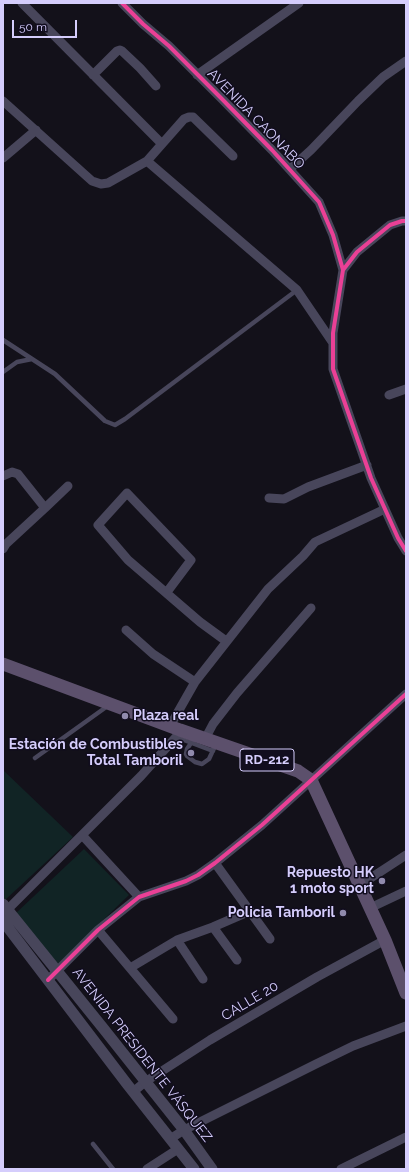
<!DOCTYPE html>
<html>
<head>
<meta charset="utf-8">
<style>
  body { margin:0 }
  #map { position:relative; width:409px; height:1172px; overflow:hidden; background:#13111a; font-family:Raleway,sans-serif }
  canvas { display:block }
  .frame { position:absolute; inset:0; border:4px solid #d5cdfc; pointer-events:none }
  .scale { position:absolute; left:12px; top:20px; width:65px; height:18px; box-sizing:border-box; border:2px solid #d5cdfc; border-top:0; padding-left:5px; font-size:12px; line-height:14px; white-space:nowrap; color:#d5cdfc; -webkit-text-stroke:3px #110d1e; paint-order:stroke }
</style>
</head>
<body>
<div id="map">
<canvas width="409" height="1172"></canvas>
<div class="frame"></div>
<div class="scale">50 m</div>
</div>
<script>
const ctx = document.querySelector('canvas').getContext('2d');
ctx.lineJoin = 'round';
function paint(path, color) {
  ctx.fillStyle = color;
  ctx.fill(path, 'evenodd');
}
function poly(rows) {
  const path = new Path2D();
  for (const r of rows) {
    path.moveTo(r[0], r[1]);
    for (let i = 2; i < r.length; i += 2) path.lineTo(r[i], r[i + 1]);
  }
  return path;
}
function strokePath(path, color, width, dash) {
  ctx.strokeStyle = color;
  ctx.lineWidth = width;
  ctx.lineCap = dash ? 'butt' : 'round';
  ctx.setLineDash(dash || []);
  ctx.stroke(path);
}
function drawText(font, color, halo, rows, align = 'center') {
  ctx.font = font + ' Raleway,sans-serif';
  ctx.lineWidth = 3;
  ctx.setLineDash([]);
  ctx.textBaseline = 'middle';
  ctx.strokeStyle = halo;
  ctx.fillStyle = color;
  for (const [text, x, y, turn = 0] of rows) {
    ctx.save();
    ctx.translate(x, y);
    ctx.rotate((+turn || 0) * Math.PI / 180);
    ctx.textAlign = isNaN(turn) ? turn : align;
    if (halo) ctx.strokeText(text, 0, 0);
    ctx.fillText(text, 0, 0);
    ctx.restore();
  }
}
paint(poly([
  [3,770,73,837,4,901,3,899],
  [84,849,129,895,58,964,15,914]
]), '#112425');
strokePath(poly([
  [3,340,55,374,105,421,115,425,125,419,297,290],
  [3,372,17,362,32,359],
  [176,737,213,751],
  [195,737,187,749,186,754,187,756,195,762,202,764,209,759,216,744],
  [35,758,109,705],
  [93,1144,113,1169]
]), '#48465b', 4.5);
strokePath(poly([
  [22,3,162,144],
  [122,3,143,24,169,46,222,99,272,150,319,202,333,235,343,270],
  [93,75,117,51,120,50,122,51,140,68,156,86],
  [197,75,299,3],
  [3,101,92,181,101,184,108,183,147,161,184,119,189,117,193,117,233,156],
  [3,158,36,130],
  [147,161,297,290,333,343],
  [290,169,311,150,358,101,383,77,406,61],
  [406,221,402,221,390,225,357,252,343,270,333,333,333,369,371,478,398,538,406,551],
  [389,395,406,389],
  [3,476,12,472,18,474,45,508,68,486],
  [269,498,284,499,308,487,367,465],
  [3,549,6,544,45,508],
  [167,592,191,560,127,493,98,525,128,560,200,622,226,641],
  [126,630,153,654,195,682],
  [170,726,195,682,268,589,303,556,315,542,385,509],
  [205,739,213,724,237,693,311,608],
  [82,835,139,897],
  [215,863,270,939],
  [360,885,406,855],
  [370,908,406,891],
  [3,914,141,776,176,737,180,730],
  [213,927,237,960],
  [98,930,173,1019],
  [177,940,203,979],
  [130,968,177,940,213,927,250,911],
  [48,980,98,930,139,897,186,881,198,875,215,863,262,825,406,694],
  [133,1092,145,1082,210,1040,317,977,385,940],
  [170,1139,184,1130,316,1064,353,1046,406,1026],
  [147,1169,178,1149],
  [341,1169,406,1137]
]), '#48465b', 9);
strokePath(poly([
  [3,904,103,1028,184,1130,212,1169],
  [3,921,127,1084,194,1169]
]), '#48465b', 11);
strokePath(poly([
  [3,664,180,730,298,771,311,780,385,940,406,993]
]), '#5c506c', 13);
strokePath(poly([
  [122,3,143,24,169,46,222,99,272,150,319,202,333,235,343,270],
  [406,221,402,221,390,225,357,252,343,270,333,333,333,369,371,478,398,538,406,551],
  [48,980,98,930,139,897,186,881,198,875,215,863,262,825,406,694]
]), '#ea4096', 4);
for (const [x, y, r, color] of [
  [125,716,4,"#918bad"],
  [191,753,4,"#918bad"],
  [382,881,4,"#918bad"],
  [343,913,4,"#918bad"]
]) {
  const dot = new Path2D();
  dot.arc(x, y, r, 0, 2 * Math.PI);
  ctx.fillStyle = color;
  ctx.fill(dot);
  strokePath(dot, '#110d1e', 1.5);
}
for (const [x, y, w] of [
  [267,760,54]
]) {
  const box = new Path2D();
  box.roundRect(x - w / 2, y - 11, w, 22, 3);
  ctx.fillStyle = '#110d1e';
  ctx.fill(box);
  strokePath(box, '#d5cdfc', 1);
}
drawText('bold 13px', '#d5cdfc', null, [
  ["RD-212",267,760]
]);
drawText('14px', '#d5cdfc', '#110d1e', [
  ["AVENIDA CAONABO",256,119,46],
  ["CALLE 20",250,1001,-31],
  ["AVENIDA PRESIDENTE VÁSQUEZ",142,1055,52]
]);
drawText('bold 14px', '#d5cdfc', '#110d1e', [
  ["Plaza real",133,716,"left"],
  ["Estación de Combustibles",183,745],
  ["Total Tamboril",183,761],
  ["Repuesto HK",374,873],
  ["1 moto sport",374,889],
  ["Policia Tamboril",335,913]
], 'right');
</script>
</body>
</html>
